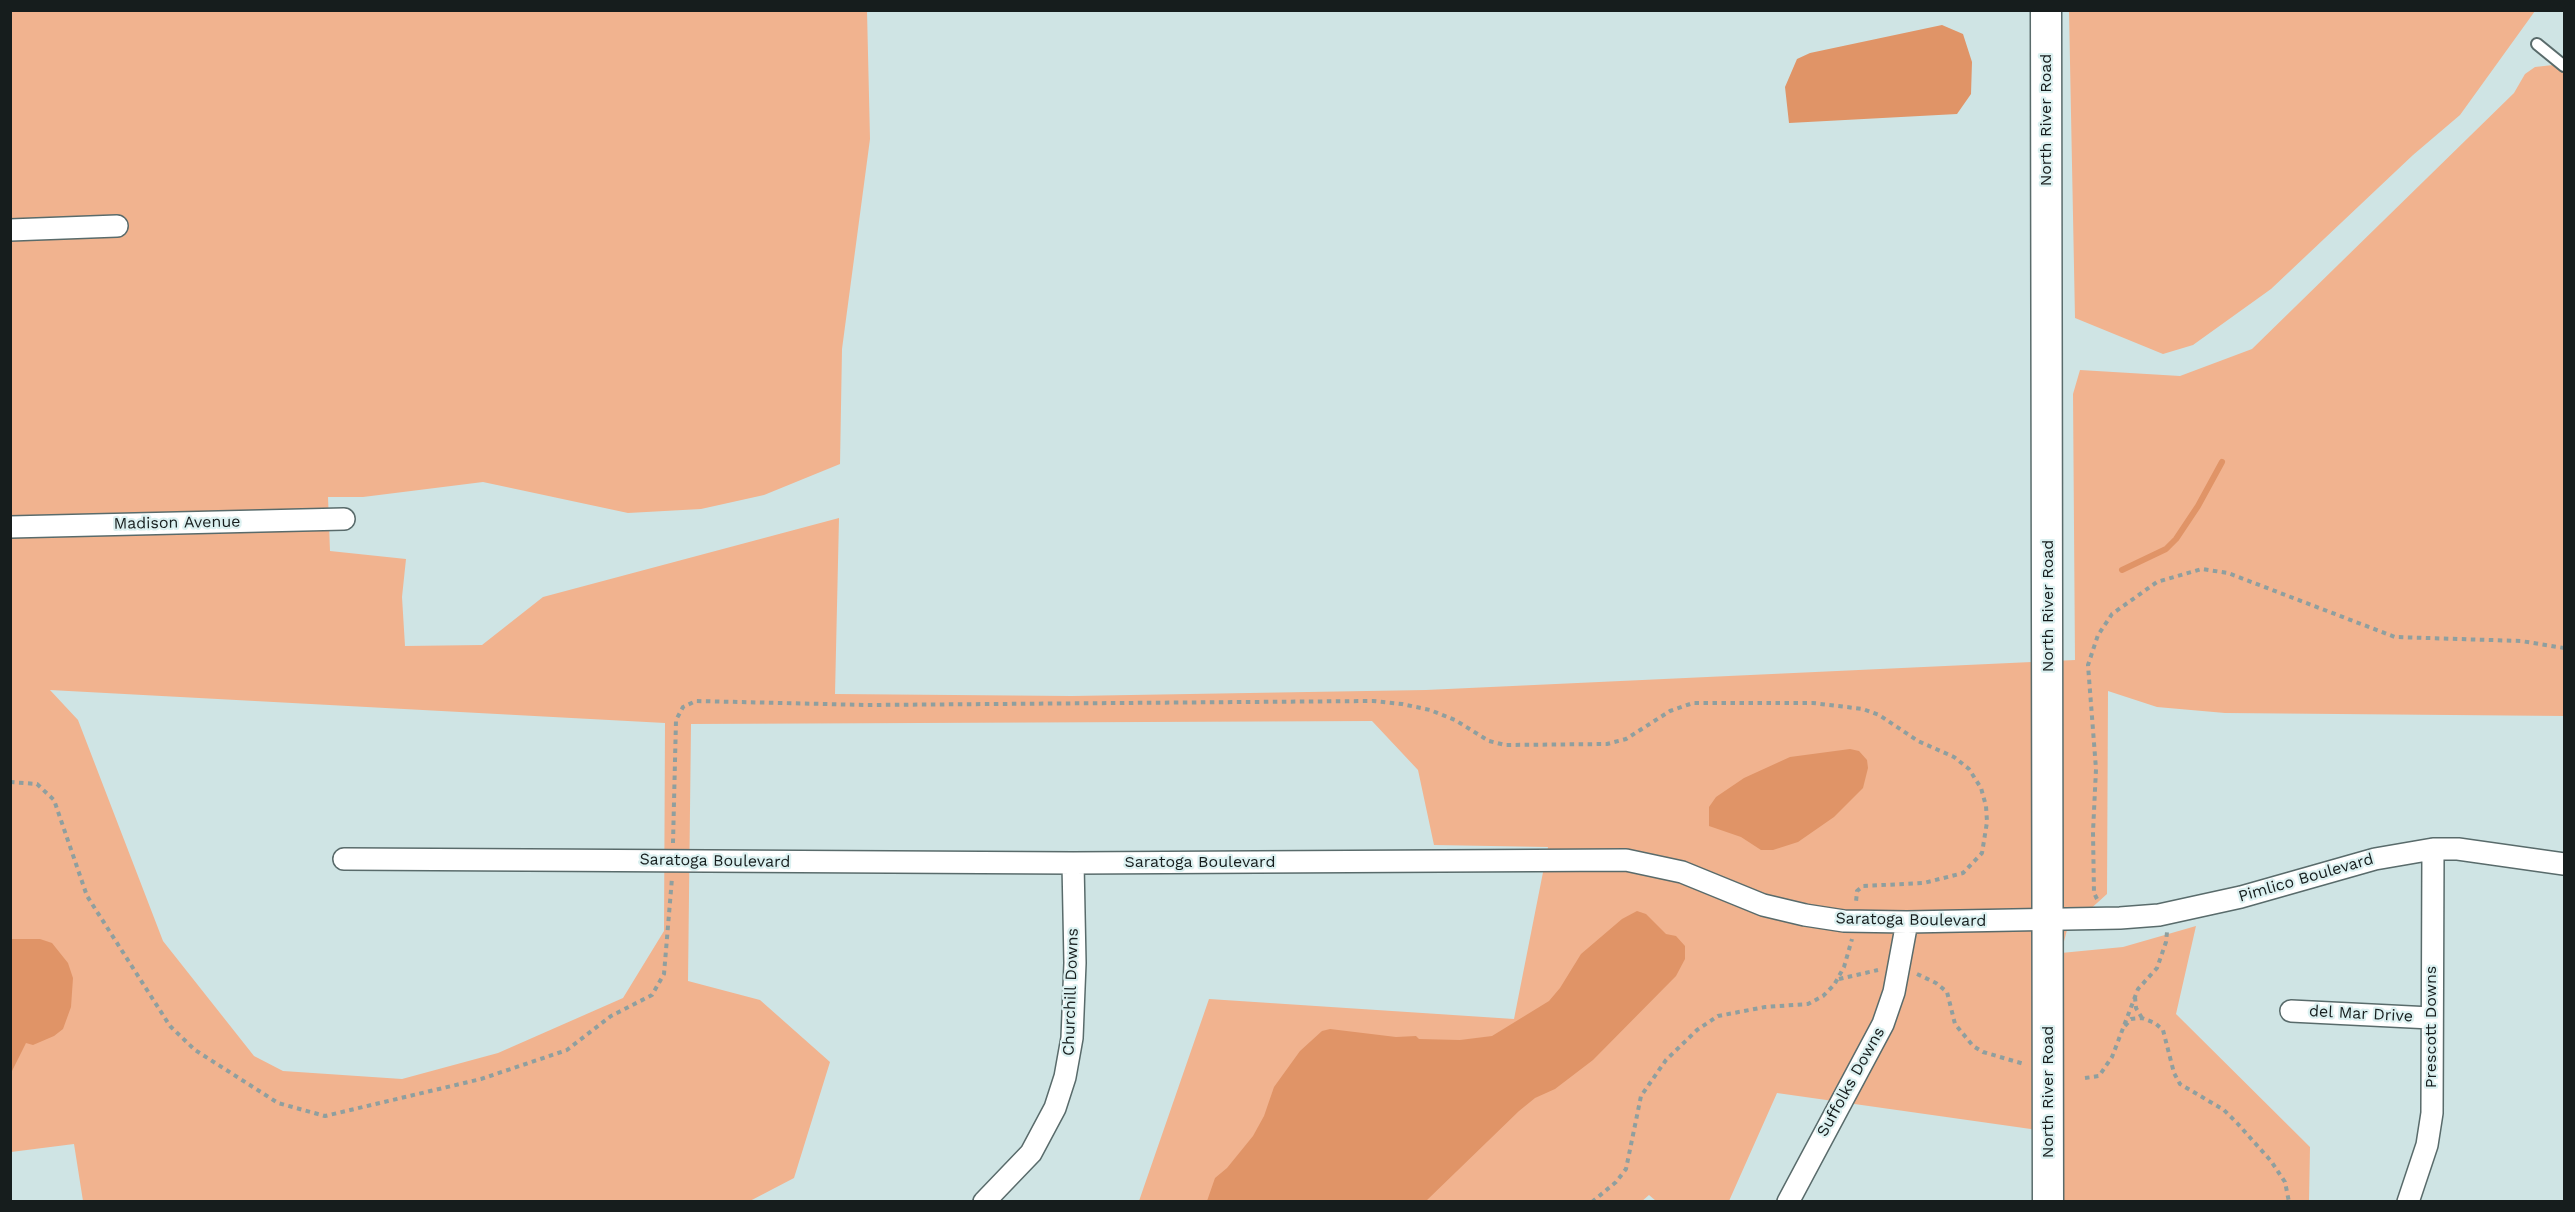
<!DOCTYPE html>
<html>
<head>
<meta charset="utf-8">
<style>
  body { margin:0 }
  #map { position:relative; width:2575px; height:1212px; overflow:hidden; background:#cfe4e4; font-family:"Work Sans",sans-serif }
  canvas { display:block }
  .frame { position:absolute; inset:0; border:12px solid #161d1d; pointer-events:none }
</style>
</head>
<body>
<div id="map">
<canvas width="2575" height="1212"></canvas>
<div class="frame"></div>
</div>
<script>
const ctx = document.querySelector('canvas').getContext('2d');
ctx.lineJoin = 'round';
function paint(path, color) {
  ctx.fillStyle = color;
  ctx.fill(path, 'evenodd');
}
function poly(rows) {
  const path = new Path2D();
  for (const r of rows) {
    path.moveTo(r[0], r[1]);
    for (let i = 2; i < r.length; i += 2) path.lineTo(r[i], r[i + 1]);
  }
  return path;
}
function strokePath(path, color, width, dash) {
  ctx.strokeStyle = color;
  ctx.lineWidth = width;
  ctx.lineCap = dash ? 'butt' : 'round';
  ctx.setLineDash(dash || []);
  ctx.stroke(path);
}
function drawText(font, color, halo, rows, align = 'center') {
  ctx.font = font + ' "Work Sans",sans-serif';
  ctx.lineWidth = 4.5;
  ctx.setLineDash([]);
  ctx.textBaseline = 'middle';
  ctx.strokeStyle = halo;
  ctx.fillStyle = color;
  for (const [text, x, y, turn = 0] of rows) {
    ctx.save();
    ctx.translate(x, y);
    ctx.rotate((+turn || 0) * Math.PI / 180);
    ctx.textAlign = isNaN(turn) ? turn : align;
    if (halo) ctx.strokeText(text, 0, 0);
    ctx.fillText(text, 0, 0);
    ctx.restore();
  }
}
paint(poly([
  [11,11,867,11,870,139,842,349,840,464,764,495,701,509,628,513,483,482,363,497,328,497,330,551,406,559,402,597,405,646,482,645,543,597,839,518,835,694,1072,696,1426,690,2075,660,2073,394,2080,370,2180,376,2252,349,2514,93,2525,74,2535,67,2553,65,2564,73,2564,716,2225,713,2157,707,2108,691,2107,894,2067,930,2061,953,2123,947,2196,926,2176,1014,2310,1147,2309,1201,2059,1201,2059,1133,1777,1093,1729,1201,1656,1201,1649,1195,1641,1202,1139,1201,1209,999,1514,1019,1548,847,1434,845,1418,770,1372,721,691,724,688,981,760,1000,830,1062,794,1178,748,1202,83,1201,74,1144,11,1152],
  [50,690,665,723,664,931,623,998,498,1053,402,1079,283,1071,254,1056,163,941,78,720],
  [2069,11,2069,10,2535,11,2460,115,2413,155,2271,289,2193,345,2163,354,2075,318]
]), '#f1b38f');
paint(poly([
  [1942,25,1963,34,1972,62,1971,94,1957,114,1789,123,1785,87,1797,59,1810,53],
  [1850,749,1859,751,1867,760,1868,768,1863,788,1834,817,1798,842,1773,850,1761,850,1741,837,1709,826,1709,807,1716,797,1744,778,1790,757],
  [1637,911,1646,914,1666,934,1676,936,1685,946,1685,959,1676,976,1593,1060,1555,1089,1535,1098,1519,1111,1426,1201,1207,1201,1215,1178,1227,1168,1253,1136,1264,1116,1274,1087,1300,1051,1322,1031,1330,1029,1396,1037,1416,1036,1419,1039,1460,1040,1492,1036,1549,1001,1560,988,1581,954,1622,919],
  [11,939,40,939,52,943,68,963,73,978,71,1007,63,1029,54,1036,33,1045,26,1043,11,1073]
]), '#e09467');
strokePath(poly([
  [2122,570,2166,549,2176,539,2198,506,2222,462]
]), '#e09467', 6);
const lane = poly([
  [2537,44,2564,66]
]);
const street = poly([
  [10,230,117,226],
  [10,527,344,519],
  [344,859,1073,863,1626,860,1682,872,1763,905,1805,915,1844,921,1907,922,2120,918,2159,915,2241,897,2375,859,2433,849,2458,849,2564,864],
  [2291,1011,2431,1018],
  [984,1202,1031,1153,1055,1108,1065,1077,1072,1038,1075,963,1073,863],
  [1788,1202,1883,1024,1894,992,1907,922],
  [2408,1202,2427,1145,2432,1113,2433,849]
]);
const secondary = poly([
  [2046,10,2048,1202]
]);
strokePath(lane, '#596b6b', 14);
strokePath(street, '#596b6b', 24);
strokePath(secondary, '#596b6b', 33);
strokePath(poly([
  [10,782,37,784,54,800,87,896,170,1026,195,1050,278,1103,325,1116,481,1079,567,1050,611,1016,652,995,664,974,672,878],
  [673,843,676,720,683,707,696,701,867,705,1373,701,1402,704,1430,710,1455,720,1489,741,1505,745,1607,744,1626,739,1670,711,1693,703,1813,703,1863,709,1879,715,1918,741,1954,757,1969,769,1981,788,1986,806,1987,822,1982,853,1963,873,1924,883,1863,886,1857,891,1856,902],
  [2097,899,2094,893,2093,832,2096,769,2088,665,2098,635,2112,614,2157,582,2202,569,2228,573,2395,637,2521,641,2564,648],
  [1917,974,1936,983,1947,992,1955,1024,1973,1046,1983,1052,2024,1064],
  [1839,979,1878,970],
  [2135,997,2136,1008,2142,1018],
  [2125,1026,2131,1019,2142,1018,2155,1023,2163,1030,2174,1073,2180,1084,2224,1110,2237,1123,2271,1161,2285,1182,2289,1202],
  [2085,1078,2099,1076,2112,1057,2138,989,2157,968,2166,942,2167,932],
  [1592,1202,1616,1182,1626,1169,1641,1096,1666,1060,1697,1030,1718,1016,1765,1007,1808,1004,1823,996,1834,985,1844,967,1852,939]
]), '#8f9f9f', 4, [4.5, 4.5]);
strokePath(lane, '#fff', 10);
strokePath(street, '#fff', 21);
strokePath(secondary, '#fff', 30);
drawText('16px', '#161d1d', '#dcf1f1', [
  ["North River Road",2046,120,-90],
  ["Madison Avenue",177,523,-1],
  ["North River Road",2048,606,-90],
  ["Saratoga Boulevard",715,861,1],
  ["Saratoga Boulevard",1200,862],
  ["Pimlico Boulevard",2306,878,-16],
  ["Saratoga Boulevard",1911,920,1],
  ["Churchill Downs",1071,992,-88],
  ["del Mar Drive",2361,1014,3],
  ["Prescott Downs",2431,1027,-90],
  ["Suffolks Downs",1851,1082,-61],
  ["North River Road",2048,1092,-90]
]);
</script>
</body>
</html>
